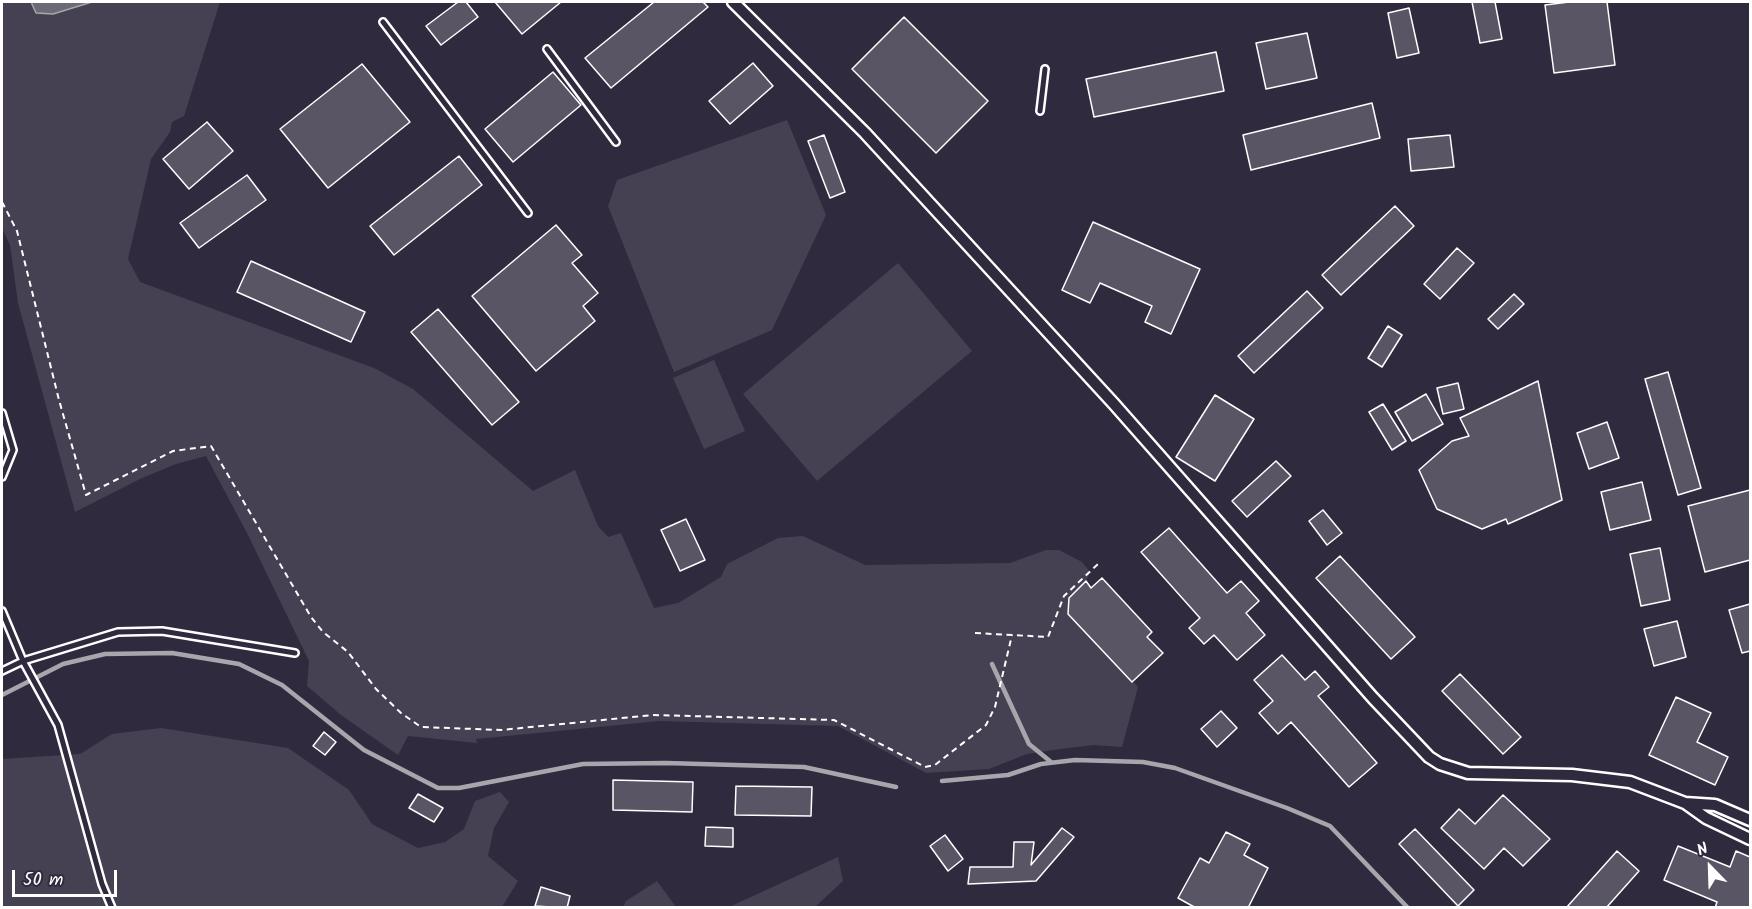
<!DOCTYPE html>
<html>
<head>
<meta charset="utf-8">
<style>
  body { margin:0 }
  #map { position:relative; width:1752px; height:909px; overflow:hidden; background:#2f2a3d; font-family:Kalam,sans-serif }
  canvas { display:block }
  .frame { position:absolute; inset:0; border:3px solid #fff; pointer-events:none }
  .north { position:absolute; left:1680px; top:837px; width:60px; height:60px; -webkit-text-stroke:4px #2f2a3d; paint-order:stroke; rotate:337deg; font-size:16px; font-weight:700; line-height:24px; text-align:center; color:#fff }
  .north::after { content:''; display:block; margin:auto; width:21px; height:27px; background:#fff; clip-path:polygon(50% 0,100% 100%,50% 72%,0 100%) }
  .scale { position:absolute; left:12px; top:870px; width:105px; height:27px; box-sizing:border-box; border:3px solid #fff; border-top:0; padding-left:8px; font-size:18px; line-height:21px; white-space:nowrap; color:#fff; -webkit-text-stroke:4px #2f2a3d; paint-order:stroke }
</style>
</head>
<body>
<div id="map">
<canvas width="1752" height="909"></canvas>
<div class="frame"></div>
<div class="north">N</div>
<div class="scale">50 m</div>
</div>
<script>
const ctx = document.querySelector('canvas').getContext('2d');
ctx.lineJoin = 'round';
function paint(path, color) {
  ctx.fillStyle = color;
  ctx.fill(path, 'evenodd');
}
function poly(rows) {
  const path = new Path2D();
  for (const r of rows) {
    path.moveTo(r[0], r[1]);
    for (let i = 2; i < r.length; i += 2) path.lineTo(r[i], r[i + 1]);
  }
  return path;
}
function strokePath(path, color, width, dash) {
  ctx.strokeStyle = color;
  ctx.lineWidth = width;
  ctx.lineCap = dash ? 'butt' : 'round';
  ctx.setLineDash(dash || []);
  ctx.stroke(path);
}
paint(poly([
  [2,2,220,2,184,116,172,122,170,132,151,159,128,259,140,282,374,368,413,389,533,491,575,470,598,526,608,537,621,533,654,608,678,603,721,577,727,564,778,538,803,536,865,565,1010,563,1046,550,1059,550,1082,562,1090,572,1086,581,1070,598,1068,614,1138,687,1122,747,1094,745,1060,749,1027,754,989,769,926,773,838,726,660,721,476,739,477,743,408,736,398,755,341,715,307,686,309,661,248,535,206,456,176,464,142,478,75,512,18,303,10,245,2,228],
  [787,120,826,215,772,330,674,372,608,206,617,180],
  [898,263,972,351,817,481,743,394],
  [714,360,745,431,704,449,673,378],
  [161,728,288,748,349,790,372,824,418,848,445,842,464,829,475,801,500,792,509,802,494,828,488,856,518,881,502,907,2,908,2,759,80,754,112,734],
  [838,857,843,881,815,907,729,907],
  [657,881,676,907,623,907,626,901]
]), '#464152');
const water = poly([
  [31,2,92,2,53,14,36,13,31,2]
]);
paint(water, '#6d6a77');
strokePath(water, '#a7a6ad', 1.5);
strokePath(poly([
  [992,664,1029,744,1051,762],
  [2,695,63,664,105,654,172,653,239,664,282,685,364,750,438,788,459,788,583,764,666,763,804,767,896,787],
  [942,781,1008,775,1041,764,1075,760,1143,762,1175,768,1287,808,1330,826,1408,908]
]), '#a7a6ad', 4.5);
const building = poly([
  [458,2,466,2,478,17,441,45,426,26,458,2],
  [495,2,561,2,522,34,495,2],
  [654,2,703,2,708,7,611,88,585,58,654,2],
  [1472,2,1495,2,1502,39,1480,43,1472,2],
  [1569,2,1607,2,1615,65,1554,73,1545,5,1569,2],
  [1409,8,1419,53,1397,58,1388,13,1409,8],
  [904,17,988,101,936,153,852,69,904,17],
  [1307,33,1317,78,1266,89,1256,43,1307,33],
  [1216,52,1224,91,1094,117,1086,79,1216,52],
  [753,63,773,86,730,124,709,101,753,63],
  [362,64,410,122,328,188,280,129,362,64],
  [553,72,581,105,513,162,485,129,553,72],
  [1372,103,1380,138,1251,170,1243,135,1372,103],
  [207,122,233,151,189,189,163,159,207,122],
  [824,135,845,192,830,198,808,141,824,135],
  [1450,135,1454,167,1411,171,1408,139,1450,135],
  [459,156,482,185,394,255,370,226,459,156],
  [247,175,266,200,199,248,180,223,247,175],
  [1395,206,1414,226,1341,295,1322,275,1395,206],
  [1093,222,1200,269,1171,334,1145,322,1152,306,1100,283,1090,303,1062,290,1093,222],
  [556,225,582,255,572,263,598,293,583,306,595,321,536,371,472,296,556,225],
  [1457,248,1474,263,1440,299,1424,284,1457,248],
  [251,261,365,312,351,342,237,292,251,261],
  [1307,291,1323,308,1254,373,1238,356,1307,291],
  [1514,294,1524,304,1498,329,1488,319,1514,294],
  [438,309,519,402,492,425,411,332,438,309],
  [1388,326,1402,335,1382,367,1368,358,1388,326],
  [1668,372,1701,488,1678,495,1645,379,1668,372],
  [1538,381,1562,500,1508,524,1506,519,1482,529,1437,509,1419,470,1452,441,1469,436,1460,418,1538,381],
  [1458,383,1464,409,1443,414,1437,388,1458,383],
  [1426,394,1443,424,1412,441,1395,412,1426,394],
  [1215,395,1254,419,1215,481,1176,457,1215,395],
  [1383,404,1406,441,1392,450,1369,412,1383,404],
  [1607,422,1619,458,1589,469,1577,433,1607,422],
  [1276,461,1291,476,1247,517,1232,501,1276,461],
  [1642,482,1651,520,1610,530,1601,492,1642,482],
  [1750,490,1750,560,1705,572,1688,506,1750,490],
  [1323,510,1342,533,1327,545,1309,521,1323,510],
  [686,519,705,560,680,571,661,530,686,519],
  [1169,528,1227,593,1241,581,1259,601,1246,613,1265,635,1237,660,1214,635,1204,644,1189,628,1200,618,1141,552,1169,528],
  [1660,548,1670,600,1641,606,1630,554,1660,548],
  [1340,556,1415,637,1391,659,1316,578,1340,556],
  [1102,578,1152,632,1147,637,1163,653,1132,682,1068,614,1069,598,1086,581,1091,588,1102,578],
  [1750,604,1750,651,1742,653,1729,610,1750,604],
  [1677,621,1686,657,1654,666,1644,629,1677,621],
  [1282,655,1305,680,1315,671,1329,687,1318,696,1377,763,1349,787,1291,722,1278,734,1259,713,1273,701,1254,680,1282,655],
  [1460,674,1521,737,1503,754,1442,691,1460,674],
  [1676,697,1711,713,1697,742,1728,757,1715,785,1649,755,1676,697],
  [1221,711,1237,728,1217,747,1201,729,1221,711],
  [324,732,336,742,325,755,313,746,324,732],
  [613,780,693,782,692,812,613,810,613,780],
  [736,786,812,787,811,816,735,815,736,786],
  [418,794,443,808,434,822,409,808,418,794],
  [1503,795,1550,839,1523,866,1504,848,1484,869,1441,828,1459,809,1475,824,1503,795],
  [706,827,733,828,733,847,705,846,706,827],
  [1062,828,1074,837,1036,881,968,884,970,867,1013,867,1014,842,1034,842,1031,865,1062,828],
  [1415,829,1474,890,1458,906,1399,844,1415,829],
  [1226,832,1250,844,1244,855,1268,868,1248,908,1196,908,1178,898,1200,858,1209,863,1226,832],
  [945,835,963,859,948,871,930,846,945,835],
  [1678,846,1730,867,1736,851,1750,857,1750,908,1715,908,1717,902,1664,880,1678,846],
  [1617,851,1639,871,1606,908,1566,908,1617,851],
  [541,887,570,896,567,908,535,906,541,887]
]);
paint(building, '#595564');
strokePath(building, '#fff', 1.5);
const service = poly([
  [383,22,528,213],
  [547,49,616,142],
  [1040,111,1045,69],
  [2,413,13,450,2,477],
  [2,611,23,661,2,671],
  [112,908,102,884,58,725,23,661,118,632,162,631,295,653]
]);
const minor = poly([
  [733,2,865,133,1114,404,1373,698,1429,757,1440,764,1468,773,1572,775,1630,782,1685,803],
  [1750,820,1715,805,1685,803,1706,818,1750,839]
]);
strokePath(service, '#fff', 10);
strokePath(minor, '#fff', 15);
strokePath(poly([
  [2,202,17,231,59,400,86,495,173,451,211,446,311,617,323,632,348,652,376,689,401,713,421,727,501,730,653,715,834,720,925,767,935,765,986,725,995,707,1012,635],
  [975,633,1048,637,1064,596,1098,564]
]), '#fff', 2, [6, 4.5]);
strokePath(service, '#2f2a3d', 5);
strokePath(minor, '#2f2a3d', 10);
</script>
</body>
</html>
